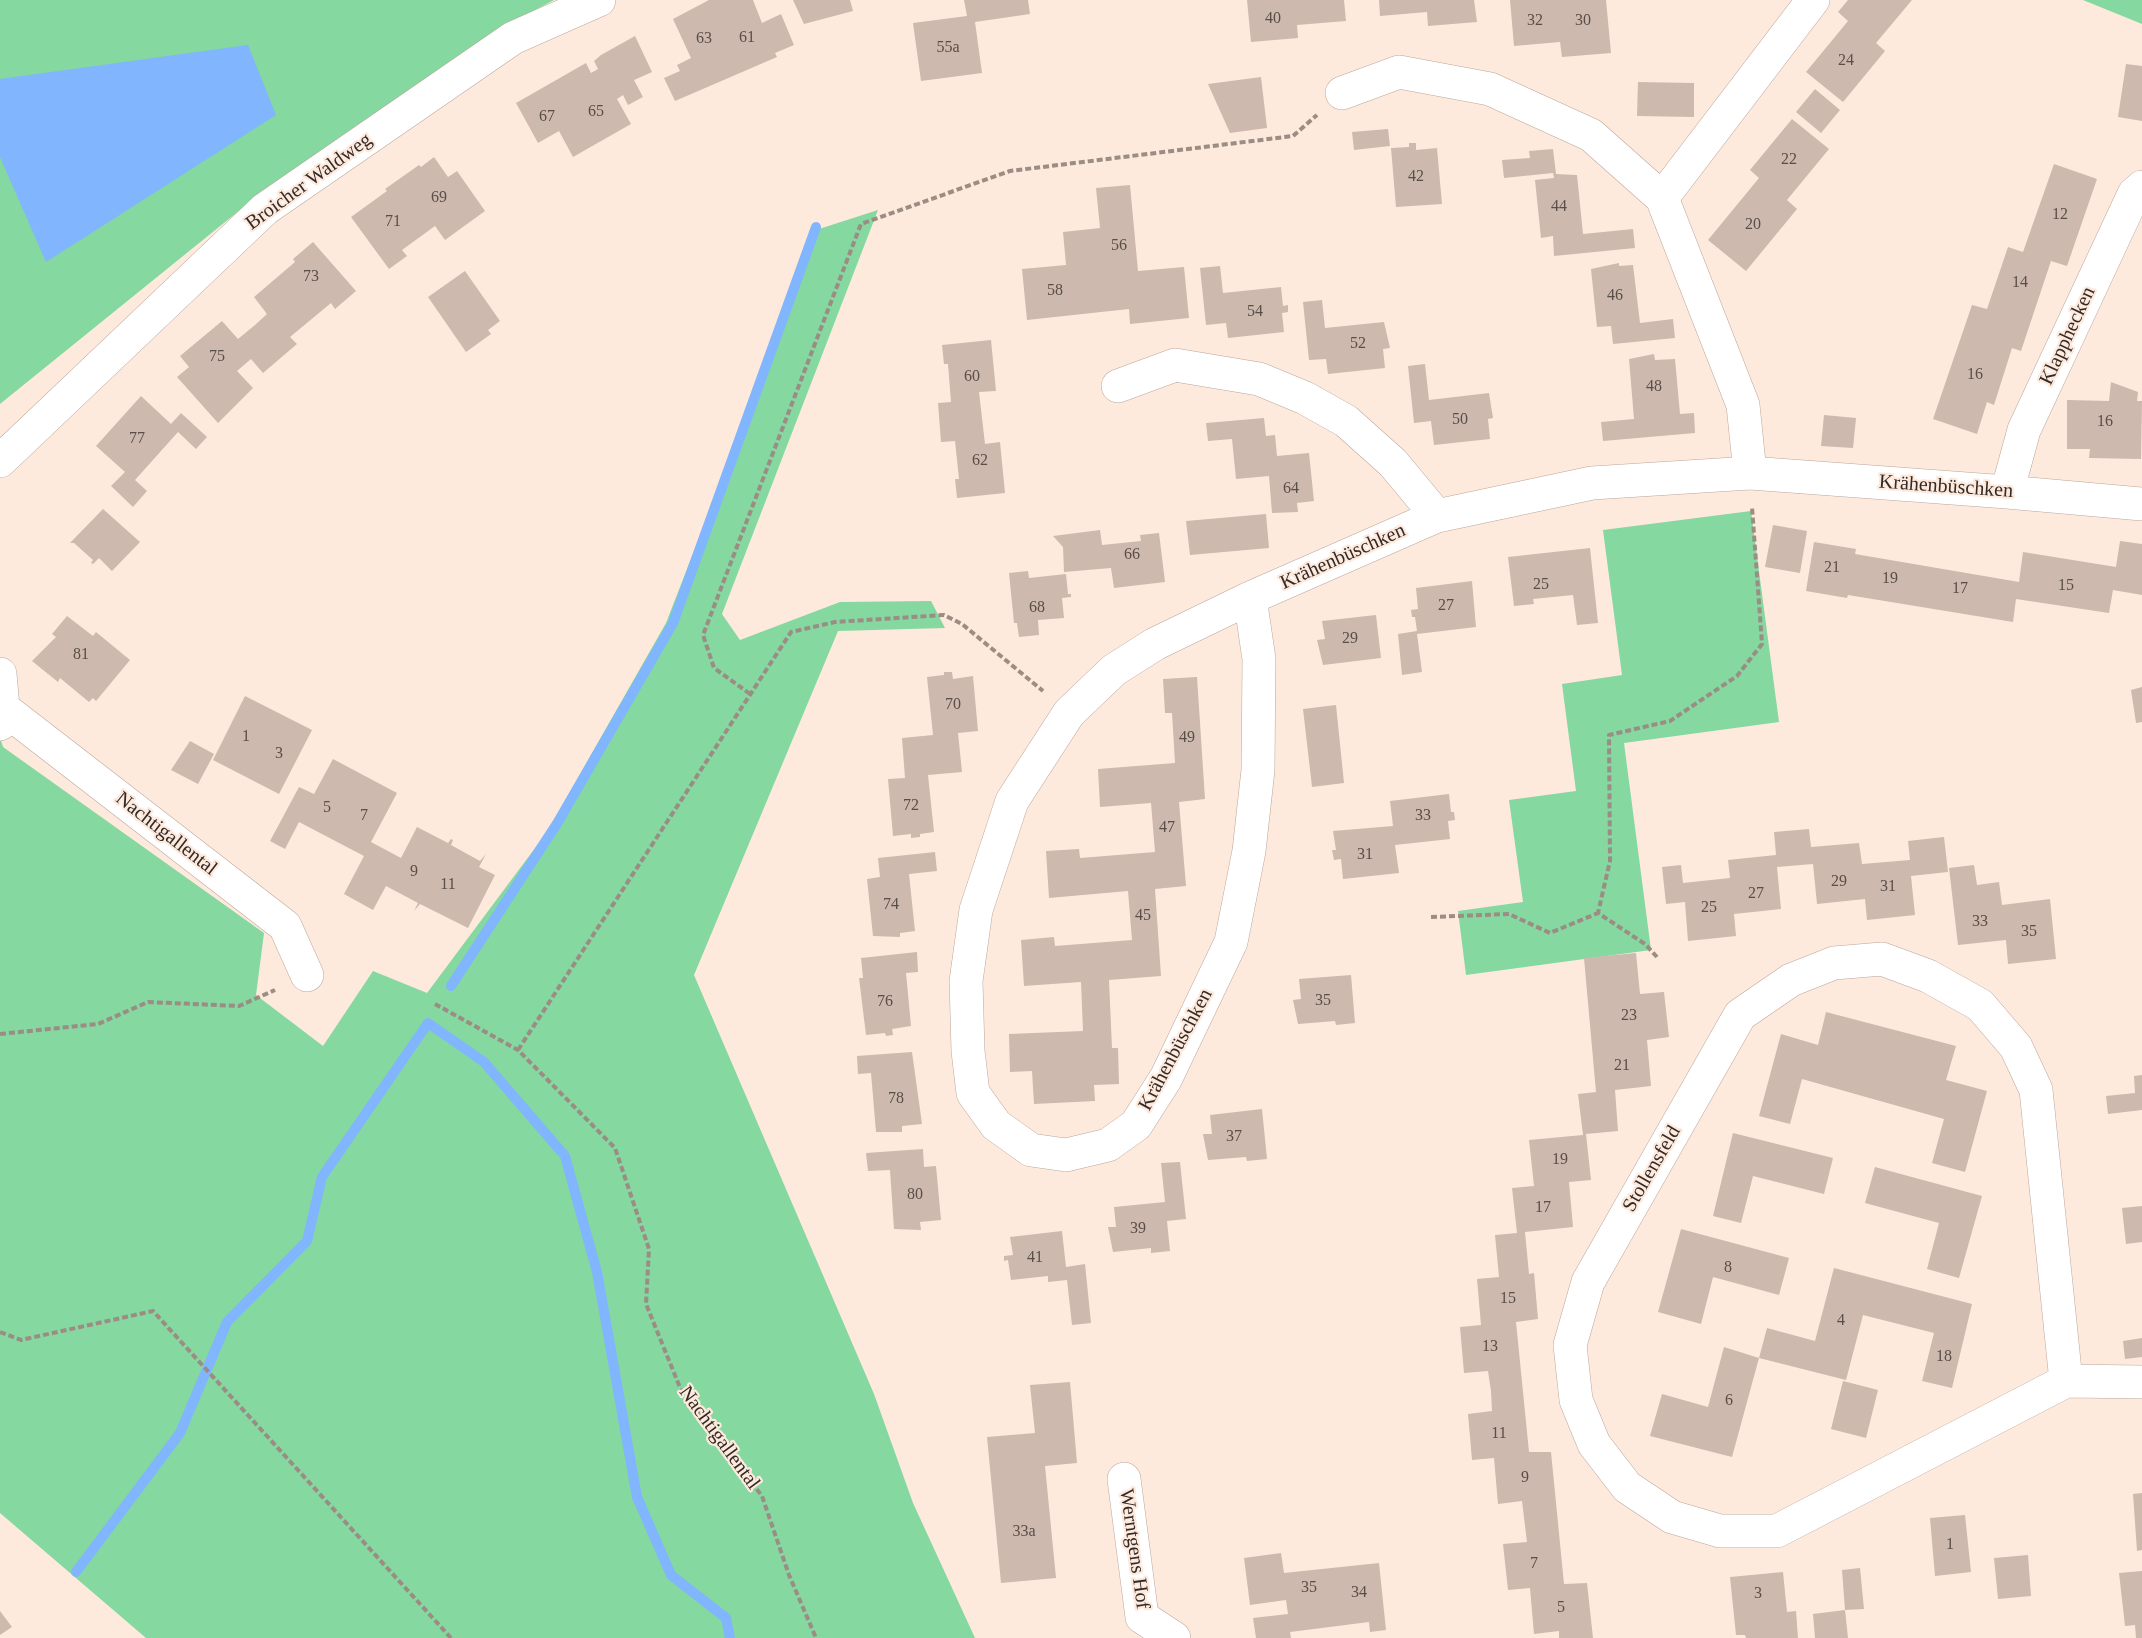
<!DOCTYPE html>
<html>
<head>
<meta charset="utf-8">
<style>
  body { margin:0 }
  canvas { display:block; background:#fee9dd }
</style>
</head>
<body>
<canvas width="2142" height="1638"></canvas>
<script>
const ctx = document.querySelector('canvas').getContext('2d');
ctx.lineJoin = 'round';
function paint(path, color) {
  ctx.fillStyle = color;
  ctx.fill(path, 'evenodd');
}
function poly(rows) {
  const path = new Path2D();
  for (const r of rows) {
    path.moveTo(r[0], r[1]);
    for (let i = 2; i < r.length; i += 2) path.lineTo(r[i], r[i + 1]);
  }
  return path;
}
function strokePath(path, color, width, dash) {
  ctx.strokeStyle = color;
  ctx.lineWidth = width;
  ctx.lineCap = dash ? 'butt' : 'round';
  ctx.setLineDash(dash || []);
  ctx.stroke(path);
}
function drawText(font, color, halo, rows, align = 'center') {
  ctx.font = font + ' "Times New Roman",serif';
  ctx.lineWidth = 4.5;
  ctx.setLineDash([]);
  ctx.textBaseline = 'middle';
  ctx.strokeStyle = halo;
  ctx.fillStyle = color;
  for (const [text, x, y, turn = 0] of rows) {
    ctx.save();
    ctx.translate(x, y);
    ctx.rotate((+turn || 0) * Math.PI / 180);
    ctx.textAlign = isNaN(turn) ? turn : align;
    if (halo) ctx.strokeText(text, 0, 0);
    ctx.fillText(text, 0, 0);
    ctx.restore();
  }
}
paint(poly([
  [0,0,554,0,495,31,256,197,0,404],
  [2083,0,2142,0,2142,24],
  [878,210,722,614,740,640,840,602,931,601,945,628,838,631,694,975,874,1394,913,1503,975,1638,146,1638,0,1513,0,737,3,747,264,933,256,995,323,1046,373,971,427,993,547,832,666,623,819,229],
  [1751,511,1779,722,1624,743,1651,950,1466,975,1458,911,1523,902,1509,800,1576,791,1562,684,1622,675,1603,530]
]), '#84d8a0');
paint(poly([
  [248,45,276,115,46,262,0,157,0,79]
]), '#81b5fe');
strokePath(poly([
  [451,986,558,822,673,623,816,227],
  [76,1572,180,1433,227,1322,307,1241,322,1177,428,1023,484,1062,565,1156,597,1272,637,1497,671,1575,726,1618,730,1638]
]), '#81b5fe', 10);
paint(poly([
  [709,0,753,0,762,23,781,14,794,45,775,53,777,57,675,101,664,78,680,71,677,65,691,58,673,19],
  [793,0,850,0,853,11,804,24],
  [964,0,1028,0,1030,14,975,22,982,73,921,81,913,23,967,16],
  [1247,0,1344,0,1346,21,1297,25,1298,38,1251,42],
  [1379,0,1474,0,1477,22,1428,26,1427,12,1380,16],
  [1510,0,1606,0,1611,53,1562,57,1560,42,1514,46],
  [1848,0,1912,0,1876,43,1885,51,1843,102,1806,72,1848,21,1838,12],
  [635,36,652,72,634,80,643,97,628,105,623,95,617,99,631,124,573,157,559,131,538,143,516,103,586,63,591,73,598,69,594,61,601,55],
  [2126,64,2142,66,2142,121,2118,117],
  [1261,77,1267,128,1230,133,1208,84],
  [1638,82,1694,83,1694,117,1637,116],
  [1815,89,1840,110,1821,133,1796,112],
  [1792,119,1829,149,1787,200,1797,209,1746,271,1708,240,1759,178,1750,170],
  [1388,129,1390,146,1354,150,1352,132],
  [1409,143,1416,143,1416,150,1437,148,1442,204,1396,207,1391,148,1409,147],
  [1553,149,1556,174,1577,175,1583,234,1633,229,1635,248,1554,256,1553,236,1541,238,1535,180,1554,178,1553,173,1504,178,1502,160,1530,158,1529,151],
  [434,157,448,177,457,171,485,211,445,240,435,226,402,250,407,256,389,269,351,217,387,191,385,189,419,165,421,167],
  [2054,164,2097,179,2067,266,2051,261,2021,351,2012,348,1994,405,1987,402,1977,434,1933,419,1972,305,1987,309,2008,247,2023,252],
  [1130,185,1138,271,1184,267,1189,318,1130,324,1129,309,1027,320,1022,269,1066,265,1063,232,1100,228,1096,188],
  [313,242,356,291,335,309,331,303,290,337,297,344,263,373,251,359,237,371,253,388,218,423,177,377,189,367,180,356,222,321,238,339,255,325,267,314,254,297,295,262,293,259],
  [1619,263,1619,266,1633,265,1640,323,1673,319,1675,338,1613,344,1611,326,1597,327,1591,269],
  [1220,266,1223,293,1281,287,1283,306,1288,305,1288,312,1282,313,1284,332,1228,338,1226,323,1206,325,1200,268],
  [465,271,500,321,488,330,491,334,466,352,428,297],
  [1322,300,1325,328,1384,322,1390,348,1383,349,1385,368,1328,374,1326,359,1309,360,1303,302],
  [991,340,996,391,979,392,985,444,1000,442,1005,493,957,498,955,479,959,479,955,441,941,442,938,403,951,402,948,364,944,364,942,345],
  [1654,354,1655,360,1675,359,1680,414,1694,413,1695,433,1603,441,1601,422,1634,419,1629,359],
  [1425,364,1429,400,1489,393,1493,418,1488,419,1490,439,1434,445,1431,421,1414,423,1408,366],
  [2111,382,2138,392,2137,401,2142,401,2141,459,2089,458,2090,449,2067,449,2067,400,2109,401],
  [141,396,171,424,181,413,207,437,196,449,178,432,135,480,147,491,133,507,111,486,125,472,96,446],
  [1824,415,1856,418,1853,448,1821,446],
  [1264,418,1266,436,1275,435,1277,456,1309,453,1314,501,1297,503,1298,512,1272,513,1269,476,1236,479,1232,439,1208,441,1206,423],
  [103,509,140,542,112,571,99,558,93,564,91,563,93,560,74,543,70,543],
  [1266,514,1269,548,1190,555,1186,521],
  [1773,525,1807,531,1800,573,1765,567],
  [1100,530,1102,545,1141,541,1140,535,1159,533,1165,582,1114,588,1111,568,1064,572,1063,547,1053,536],
  [2120,541,2142,544,2142,595,2113,590,2109,613,2016,599,2013,622,1848,595,1847,598,1806,591,1814,542,1856,549,1855,554,2019,582,2023,552,2116,567],
  [1590,548,1598,623,1577,625,1573,595,1533,599,1534,604,1514,606,1508,557],
  [1028,571,1029,578,1066,574,1068,594,1071,594,1071,597,1062,598,1064,618,1038,620,1039,635,1019,637,1017,623,1014,623,1009,573],
  [1472,581,1476,627,1417,634,1422,672,1402,675,1398,634,1417,631,1415,617,1412,617,1411,610,1418,609,1416,588],
  [1376,615,1381,658,1323,665,1317,640,1325,639,1322,621],
  [67,616,93,636,96,632,130,660,96,701,93,698,89,702,60,678,58,682,32,661,56,637,52,634],
  [944,672,952,672,953,679,973,676,978,731,958,733,962,772,928,775,934,832,920,834,920,837,911,838,911,834,893,836,888,779,905,778,902,738,933,735,927,677,944,675],
  [1197,677,1205,799,1179,802,1186,886,1155,889,1161,976,1109,980,1112,1048,1118,1048,1119,1084,1094,1085,1095,1101,1034,1104,1032,1071,1010,1072,1009,1034,1083,1031,1081,982,1024,986,1021,940,1054,937,1055,946,1132,940,1128,891,1049,898,1046,851,1079,849,1080,858,1155,852,1151,803,1100,807,1098,769,1175,763,1172,713,1165,713,1163,679],
  [2142,687,2142,722,2136,723,2131,690],
  [245,696,312,730,279,794,213,760],
  [1336,705,1344,783,1312,787,1303,709],
  [190,741,214,754,198,784,171,770],
  [333,759,397,793,371,842,401,858,417,827,448,843,451,839,453,840,451,845,480,861,486,854,479,867,495,875,468,928,420,904,414,911,418,903,386,886,373,910,344,894,364,856,299,822,285,849,270,841,299,787,314,794],
  [1449,794,1451,812,1454,812,1455,820,1448,821,1450,839,1395,845,1399,873,1343,879,1341,859,1334,860,1332,850,1336,850,1333,831,1393,826,1390,801],
  [1809,829,1811,847,1859,843,1862,864,1910,860,1908,841,1944,837,1948,872,1911,876,1915,915,1867,920,1865,899,1817,904,1813,864,1777,867,1781,909,1734,914,1736,936,1688,941,1685,902,1666,904,1662,867,1681,865,1683,883,1730,878,1728,860,1776,855,1774,832],
  [935,852,937,871,909,874,915,931,900,933,900,937,873,936,867,879,880,877,878,858],
  [1974,865,1977,885,1999,882,2002,905,2050,899,2056,959,2008,964,2006,940,1958,945,1949,868],
  [917,952,918,972,906,973,911,1026,892,1029,893,1035,886,1036,885,1033,866,1035,859,978,863,978,861,958],
  [1636,953,1640,994,1664,992,1669,1037,1647,1040,1651,1086,1615,1090,1618,1131,1586,1134,1591,1180,1569,1182,1573,1227,1525,1232,1529,1274,1534,1273,1538,1319,1516,1322,1529,1452,1551,1452,1564,1584,1587,1583,1593,1638,1559,1638,1559,1631,1534,1634,1530,1588,1508,1590,1503,1544,1527,1542,1522,1501,1498,1504,1494,1458,1472,1460,1468,1414,1492,1411,1491,1391,1488,1371,1464,1373,1460,1327,1481,1325,1477,1279,1499,1277,1495,1235,1517,1233,1512,1188,1534,1186,1529,1140,1583,1135,1578,1094,1596,1092,1584,958],
  [1351,975,1355,1023,1336,1025,1335,1021,1298,1024,1293,1000,1301,999,1299,979],
  [1826,1012,1956,1046,1946,1080,1987,1091,1965,1172,1932,1163,1944,1119,1802,1079,1790,1124,1759,1116,1781,1034,1818,1045],
  [912,1052,922,1124,902,1126,902,1132,876,1132,871,1073,858,1074,857,1056],
  [2142,1075,2142,1110,2108,1114,2106,1096,2135,1093,2134,1076],
  [1262,1109,1267,1159,1247,1161,1246,1157,1208,1160,1203,1134,1212,1134,1210,1115],
  [1733,1133,1833,1158,1824,1194,1753,1176,1741,1223,1713,1216],
  [923,1149,924,1167,936,1166,941,1220,920,1222,921,1230,894,1229,890,1170,868,1171,866,1153],
  [1180,1162,1186,1219,1167,1221,1170,1251,1151,1253,1151,1248,1113,1252,1108,1227,1116,1227,1114,1207,1165,1202,1161,1163],
  [1875,1167,1982,1196,1959,1278,1927,1269,1939,1223,1865,1203],
  [2142,1206,2142,1242,2126,1244,2122,1208],
  [1681,1229,1789,1258,1779,1295,1713,1277,1701,1324,1658,1312],
  [1062,1231,1066,1267,1085,1264,1091,1323,1072,1325,1067,1280,1048,1282,1048,1276,1011,1280,1008,1260,1004,1261,1004,1256,1013,1255,1010,1237],
  [1834,1268,1972,1304,1952,1388,1922,1381,1934,1333,1863,1315,1846,1380,1759,1358,1732,1457,1650,1436,1662,1394,1708,1407,1724,1347,1759,1358,1767,1328,1815,1341],
  [2142,1338,2142,1357,2125,1359,2123,1341],
  [1843,1381,1878,1390,1866,1438,1831,1429],
  [1070,1382,1077,1463,1045,1466,1056,1578,1001,1583,987,1437,1035,1433,1030,1385],
  [2142,1493,2142,1550,2137,1551,2133,1494],
  [1965,1515,1971,1572,1935,1576,1930,1518],
  [1281,1553,1284,1573,1379,1563,1386,1630,1370,1632,1369,1622,1290,1632,1291,1638,1256,1638,1253,1618,1288,1614,1286,1600,1250,1605,1244,1558],
  [2028,1555,2031,1596,1998,1599,1994,1558],
  [1860,1568,1864,1609,1845,1610,1842,1570],
  [2142,1571,2142,1638,2136,1638,2135,1625,2125,1626,2119,1573],
  [1783,1572,1787,1612,1796,1611,1798,1638,1746,1638,1745,1635,1736,1635,1730,1577],
  [1845,1610,1848,1638,1815,1638,1813,1614],
  [0,1611,12,1627,0,1635]
]), '#ceb9ae');
const minor = poly([
  [1342,93,1399,72,1490,89,1591,135,1662,198,1743,405,1750,473],
  [1662,198,1813,0],
  [1118,386,1175,365,1259,379,1305,398,1346,421,1393,463,1437,516],
  [0,461,265,209,513,38,599,0],
  [2007,492,2024,430,2134,194,2142,187],
  [1250,598,1259,659,1258,770,1249,851,1231,942,1166,1078,1136,1125,1108,1145,1066,1155,1031,1150,996,1125,973,1093,968,1051,966,981,976,910,1012,801,1069,713,1114,670,1155,644,1250,598,1437,516,1592,483,1750,473,2007,492,2142,504],
  [0,674,3,708,0,724],
  [3,708,285,926,307,975],
  [2066,1381,2036,1090,2016,1047,1980,1005,1928,976,1882,959,1834,963,1791,980,1740,1015,1588,1282,1570,1345,1576,1400,1594,1444,1627,1487,1672,1517,1720,1531,1777,1531,2066,1381,2142,1382],
  [1124,1479,1142,1617,1174,1638]
]);
strokePath(minor, '#baa79b', 34);
strokePath(poly([
  [750,694,714,668,703,635,861,224,1010,171,1293,136,1317,115],
  [1431,917,1509,914,1550,933,1598,913],
  [1657,957,1645,944,1598,913,1610,861,1609,735,1670,721,1737,676,1762,644,1752,507],
  [435,1004,518,1050,615,1148,649,1249,646,1304,681,1390,762,1496,789,1575,816,1638],
  [0,1034,98,1024,148,1002,239,1006,275,990],
  [518,1050,791,632,835,622,944,615,962,624,1043,691],
  [0,1332,21,1340,153,1311,451,1638]
]), '#9b8c84', 4, [6, 3]);
strokePath(minor, '#fff', 33);
drawText('16px', '#594e48', null, [
  ["40",1273,19],
  ["32",1535,21],
  ["30",1583,21],
  ["61",747,38],
  ["63",704,39],
  ["55a",948,48],
  ["24",1846,61],
  ["65",596,112],
  ["67",547,117],
  ["22",1789,160],
  ["42",1416,177],
  ["69",439,198],
  ["44",1559,207],
  ["12",2060,215],
  ["71",393,222],
  ["20",1753,225],
  ["56",1119,246],
  ["73",311,277],
  ["14",2020,283],
  ["58",1055,291],
  ["46",1615,296],
  ["54",1255,312],
  ["52",1358,344],
  ["75",217,357],
  ["16",1975,375],
  ["60",972,377],
  ["48",1654,387],
  ["50",1460,420],
  ["16",2105,422],
  ["77",137,439],
  ["62",980,461],
  ["64",1291,489],
  ["66",1132,555],
  ["21",1832,568],
  ["19",1890,579],
  ["25",1541,585],
  ["15",2066,586],
  ["17",1960,589],
  ["27",1446,606],
  ["68",1037,608],
  ["29",1350,639],
  ["81",81,655],
  ["70",953,705],
  ["1",246,737],
  ["49",1187,738],
  ["3",279,754],
  ["72",911,806],
  ["5",327,808],
  ["7",364,816],
  ["33",1423,816],
  ["47",1167,828],
  ["31",1365,855],
  ["9",414,872],
  ["29",1839,882],
  ["11",448,885],
  ["31",1888,887],
  ["27",1756,894],
  ["74",891,905],
  ["25",1709,908],
  ["45",1143,916],
  ["33",1980,922],
  ["35",2029,932],
  ["35",1323,1001],
  ["76",885,1002],
  ["23",1629,1016],
  ["21",1622,1066],
  ["78",896,1099],
  ["37",1234,1137],
  ["19",1560,1160],
  ["80",915,1195],
  ["17",1543,1208],
  ["39",1138,1229],
  ["41",1035,1258],
  ["8",1728,1268],
  ["15",1508,1299],
  ["4",1841,1321],
  ["13",1490,1347],
  ["18",1944,1357],
  ["6",1729,1401],
  ["11",1499,1434],
  ["9",1525,1478],
  ["33a",1024,1532],
  ["1",1950,1545],
  ["7",1534,1564],
  ["35",1309,1588],
  ["34",1359,1593],
  ["3",1758,1594],
  ["5",1561,1608]
]);
drawText('20px', '#322a26', '#fee9dd', [
  ["Broicher Waldweg",309,182,-36],
  ["Klapphecken",2068,336,-65],
  ["Krähenbüschken",1946,487,4],
  ["Krähenbüschken",1343,557,-24],
  ["Nachtigallental",166,834,38],
  ["Krähenbüschken",1176,1050,-62],
  ["Stollensfeld",1652,1169,-60],
  ["Nachtigallental",719,1438,54],
  ["Werntgens Hof",1134,1549,82]
]);
</script>
</body>
</html>
